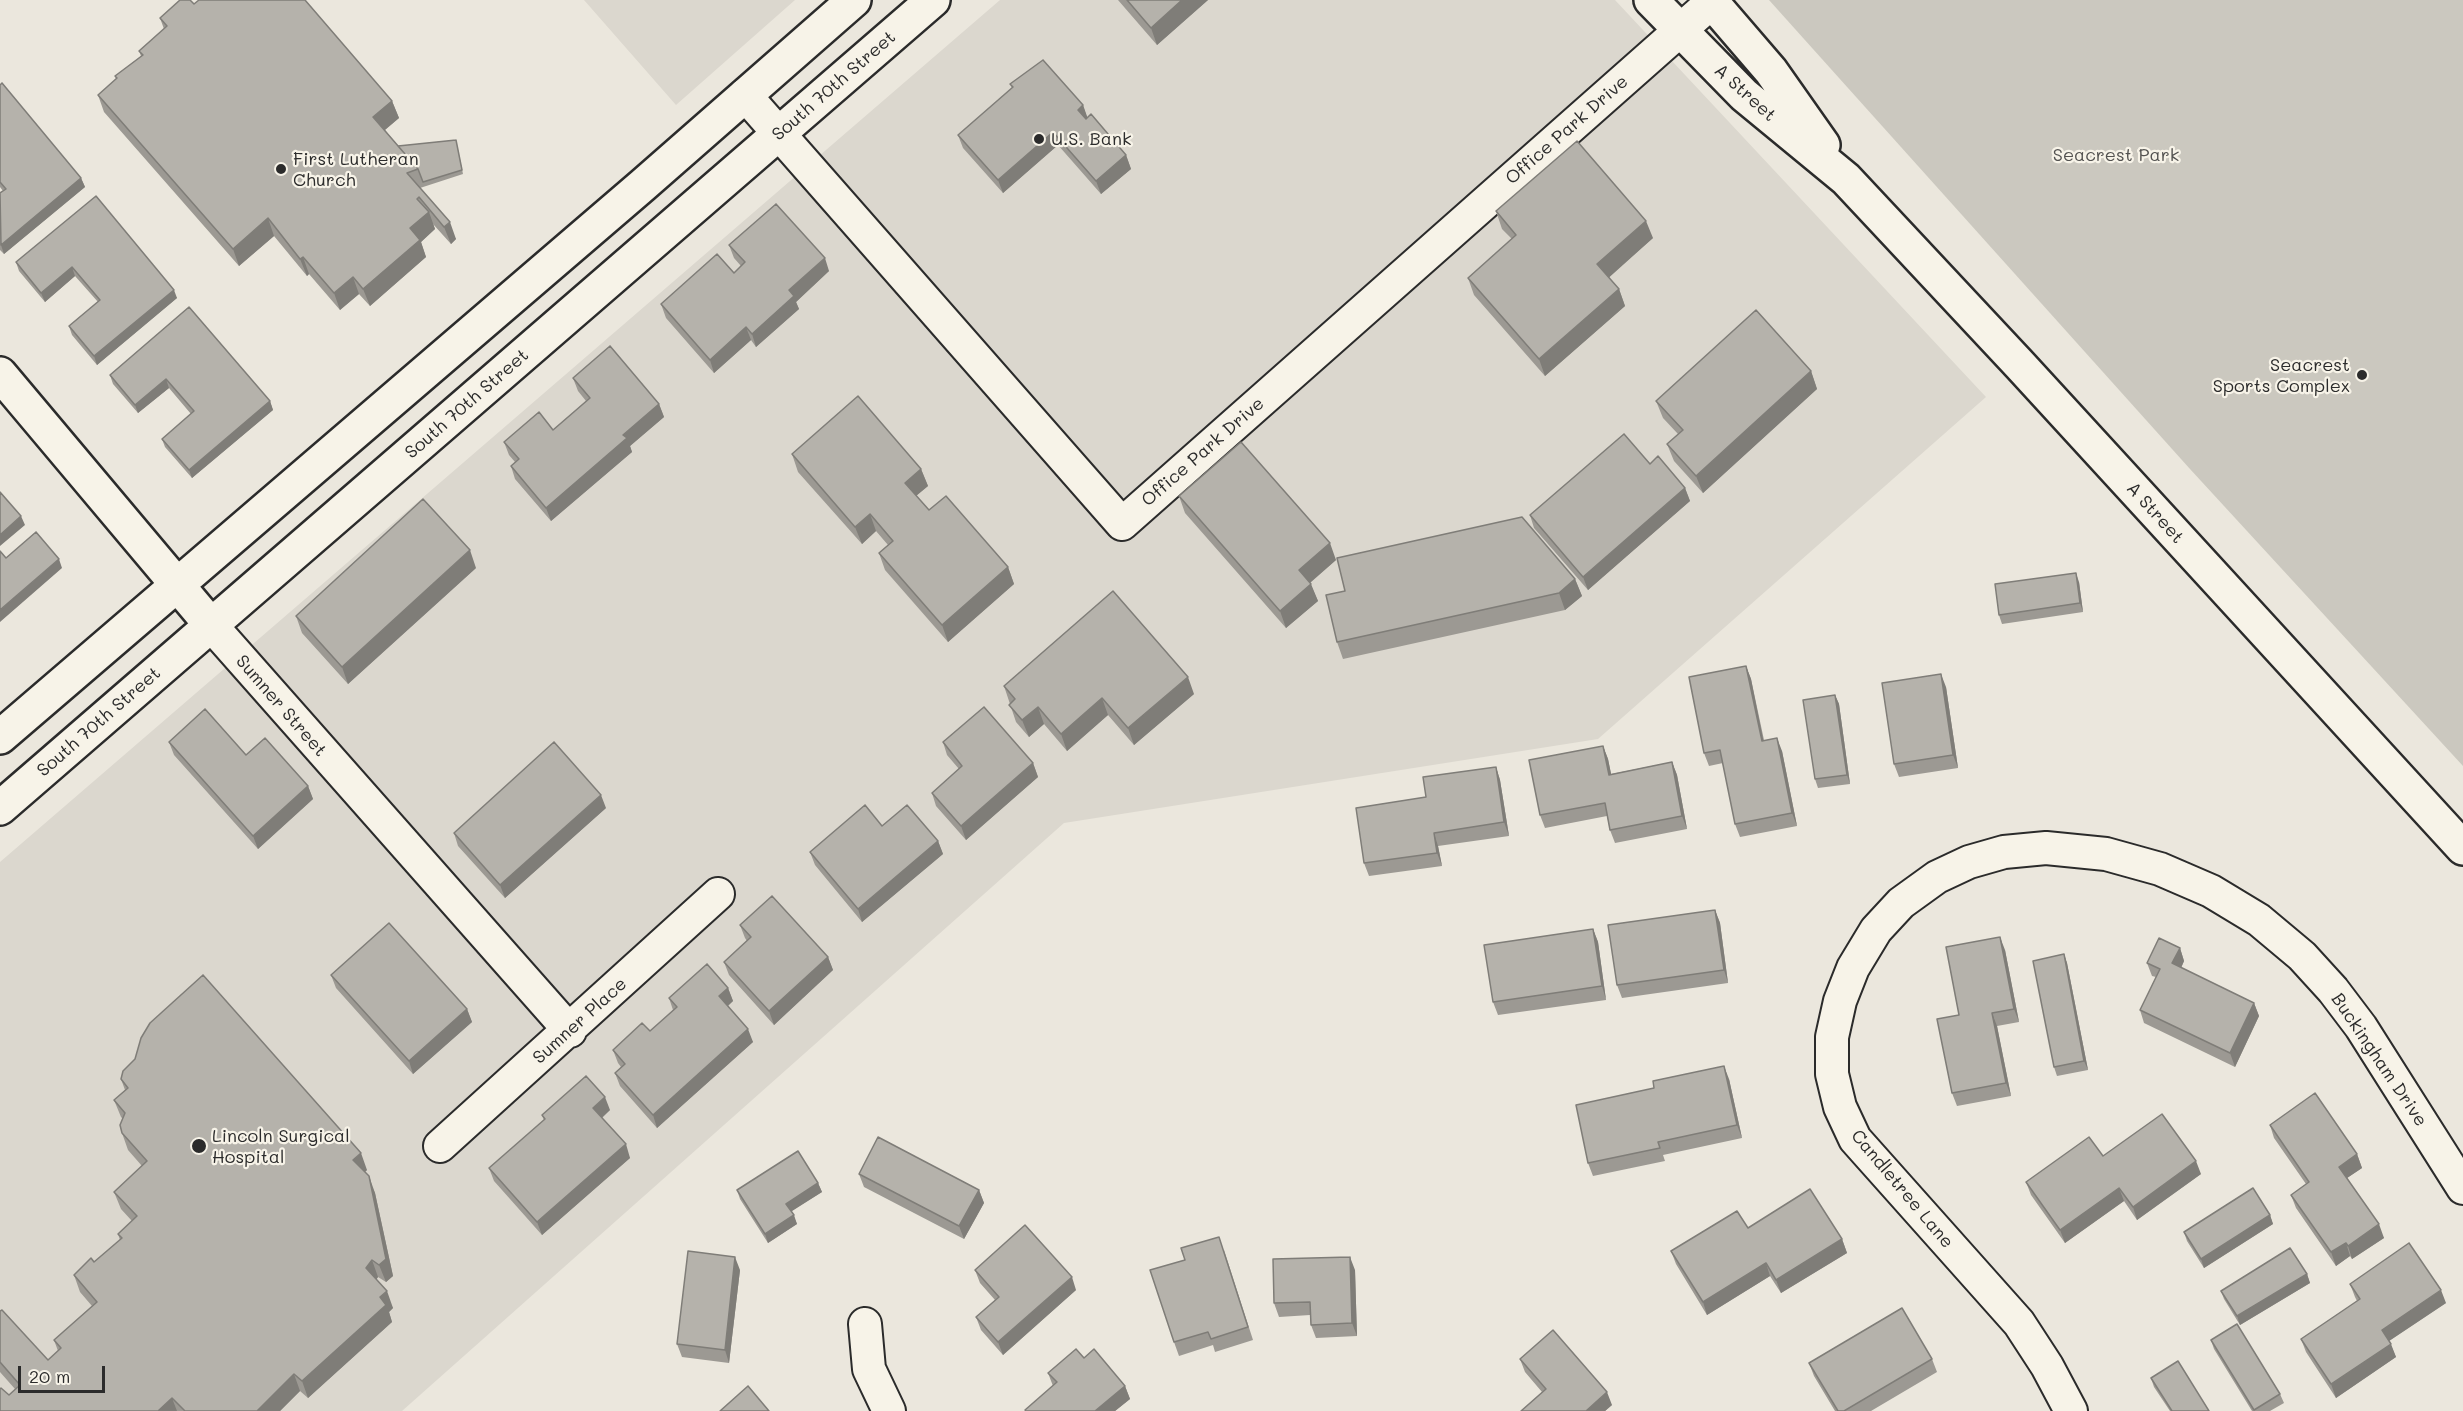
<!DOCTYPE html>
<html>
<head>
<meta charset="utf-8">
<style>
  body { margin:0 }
  #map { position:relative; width:2463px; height:1411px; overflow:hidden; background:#ebe7dd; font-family:Mali,sans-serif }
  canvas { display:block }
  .scale { position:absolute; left:18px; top:1366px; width:87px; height:27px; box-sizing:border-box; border:3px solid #2b2b2b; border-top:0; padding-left:8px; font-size:18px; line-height:21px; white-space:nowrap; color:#2b2b2b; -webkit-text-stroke:4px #f7f3e8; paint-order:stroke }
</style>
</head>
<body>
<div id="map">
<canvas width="2463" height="1411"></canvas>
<div class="scale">20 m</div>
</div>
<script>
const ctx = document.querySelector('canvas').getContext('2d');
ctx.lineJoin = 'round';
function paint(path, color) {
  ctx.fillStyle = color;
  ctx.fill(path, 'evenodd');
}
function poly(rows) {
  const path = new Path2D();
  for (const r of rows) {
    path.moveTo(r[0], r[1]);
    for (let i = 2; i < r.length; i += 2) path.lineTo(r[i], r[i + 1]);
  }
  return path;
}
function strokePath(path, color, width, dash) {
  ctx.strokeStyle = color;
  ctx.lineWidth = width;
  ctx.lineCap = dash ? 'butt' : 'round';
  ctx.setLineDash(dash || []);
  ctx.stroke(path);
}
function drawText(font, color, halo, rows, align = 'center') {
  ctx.font = font + ' Mali,sans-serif';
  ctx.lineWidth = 4.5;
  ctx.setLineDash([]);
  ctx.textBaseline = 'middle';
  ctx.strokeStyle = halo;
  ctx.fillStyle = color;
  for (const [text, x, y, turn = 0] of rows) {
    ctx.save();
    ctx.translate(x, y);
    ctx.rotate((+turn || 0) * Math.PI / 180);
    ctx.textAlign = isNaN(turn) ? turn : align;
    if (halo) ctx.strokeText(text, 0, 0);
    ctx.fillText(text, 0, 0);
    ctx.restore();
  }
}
paint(poly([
  [584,0,795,0,676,105],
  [1000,0,1615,0,1986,397,1598,739,1064,823,402,1411,0,1411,0,862]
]), '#dbd7ce');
paint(poly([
  [1769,0,2463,0,2463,766,2190,469]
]), '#cbc8bf');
const street = poly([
  [745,95,1122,524,1712,2],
  [211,625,570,1031],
  [440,1146,718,894],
  [865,1324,869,1369,889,1411],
  [2071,1411,2047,1366,2019,1323,1855,1139,1840,1107,1832,1074,1832,1037,1840,1001,1853,968,1876,930,1901,903,1937,877,1969,862,2004,852,2046,848,2106,854,2160,869,2211,891,2259,920,2302,956,2333,990,2361,1027,2463,1188]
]);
const secondary = poly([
  [1651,0,1744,95,1846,179,2020,365,2463,848],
  [1710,0,1771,71,1823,145],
  [0,374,211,625],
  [0,737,643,185,854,0],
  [0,808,933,0]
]);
strokePath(street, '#2b2b2b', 36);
strokePath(secondary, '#2b2b2b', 38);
strokePath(street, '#f7f3e8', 32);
strokePath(secondary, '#f7f3e8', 33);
paint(poly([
  [1118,0,1208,0,1157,45],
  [194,4,392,101,399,118,385,130,398,146,456,140,463,174,420,188,456,239,451,244,433,224,435,229,421,242,426,257,370,306,359,294,340,310,309,274,307,276,274,236,239,266,104,112,98,95,116,79,115,76,141,56,139,51,164,29,160,18],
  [1010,84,1083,105,1087,118,1126,155,1131,169,1101,194,1058,145,1003,193,963,148,958,135,1012,88],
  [0,85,81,178,85,187,4,254,0,250,0,193,3,191,0,187],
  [96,196,177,298,97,365,72,335,69,326,98,302,75,276,45,302,19,271,16,262],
  [1496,211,1653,238,1608,277,1619,289,1625,306,1545,376,1474,295,1468,278,1512,239,1502,229],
  [729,245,829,271,796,302,799,309,756,347,751,340,714,373,666,318,661,304,734,273,741,266,734,258],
  [189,307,270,401,273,410,192,478,165,447,162,439,191,414,169,388,138,413,113,384,110,375],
  [1811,371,1817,389,1703,493,1674,461,1667,444,1678,434,1663,418,1656,401],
  [573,378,659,404,664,417,630,446,632,452,551,521,515,479,511,466,515,462,509,455,504,442,553,430,586,401,578,391],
  [792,454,921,469,928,486,916,496,929,510,1008,567,1014,584,948,642,885,570,879,553,888,545,876,531,862,544,798,472],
  [1650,464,1685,488,1690,501,1588,590,1534,528,1530,515],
  [1179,496,1336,560,1310,583,1318,601,1286,628,1185,513],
  [476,568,348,684,302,633,296,616],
  [1575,579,1582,596,1565,610,1343,659,1337,642],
  [2079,582,2083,612,2002,624,1999,615],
  [1746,666,1751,679,1764,740,1782,751,1797,826,1740,837,1735,824,1723,763,1709,766,1704,753],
  [1004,686,1194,694,1134,745,1108,715,1067,751,1044,724,1029,737,1016,722],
  [1946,687,1958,768,1899,777,1894,764],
  [1835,695,1839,704,1850,784,1818,788,1815,779],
  [169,742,308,786,313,799,258,849,174,755],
  [943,742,1033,763,1038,777,966,840,936,806,932,793,959,769,947,755],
  [1603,746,1608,759,1611,774,1672,762,1677,775,1687,829,1615,843,1610,830,1607,816,1545,828,1540,815],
  [1496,767,1500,780,1509,836,1438,846,1442,866,1369,876,1364,863,1426,797],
  [606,808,505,898,458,846,454,833],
  [882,826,938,841,943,854,862,922,815,865,810,852],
  [1715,910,1720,923,1728,983,1622,998,1617,985],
  [740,925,828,957,833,970,774,1025,729,975,724,962,747,941,745,938],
  [1593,929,1598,942,1606,1000,1498,1015,1493,1002],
  [2180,948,2184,961,2181,968,2254,1003,2259,1016,2235,1067,2144,1023,2140,1010,2156,977,2152,976,2147,963],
  [2005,950,2019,1022,1997,1026,2011,1096,1957,1106,1952,1093,1959,1015],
  [2064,954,2067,963,2088,1070,2057,1076,2054,1067],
  [331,975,467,1009,472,1022,413,1074,336,988],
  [728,988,733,1001,728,1006,753,1042,657,1128,620,1086,615,1073,621,1067,618,1063,613,1050,650,1031,673,1010,669,998],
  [121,1079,367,1170,365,1172,375,1193,393,1276,386,1282,378,1277,376,1280,393,1308,389,1312,392,1322,308,1398,300,1391,280,1411,0,1411,9,1395,15,1389,0,1372,0,1311,48,1360,58,1351,54,1340,92,1306,80,1292,74,1275,94,1262,120,1240,118,1234,132,1221,121,1209,114,1192,142,1166,128,1150,122,1133,123,1119,121,1117,114,1100,125,1090],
  [1729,1079,1742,1138,1663,1155,1665,1161,1593,1176,1588,1163],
  [610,1110,602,1118,630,1158,542,1235,494,1181,489,1168,544,1120,542,1115],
  [2270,1125,2357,1154,2362,1168,2347,1178,2384,1238,2352,1259,2350,1256,2336,1266,2296,1208,2291,1195,2306,1184,2274,1138],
  [2103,1156,2201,1174,2137,1220,2124,1201,2065,1243,2031,1195,2026,1182],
  [859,1174,979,1190,984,1203,964,1239,864,1187],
  [818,1183,822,1192,791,1211,797,1224,768,1243,740,1199,737,1190],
  [2270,1215,2273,1224,2204,1268,2187,1241,2184,1232],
  [1748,1228,1842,1239,1847,1253,1781,1293,1770,1276,1707,1315,1676,1264,1671,1251],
  [1224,1250,1253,1340,1215,1352,1213,1345,1179,1356,1174,1342],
  [740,1270,729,1363,682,1357,677,1344],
  [975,1270,1076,1290,1003,1355,981,1330,976,1317,995,1300,980,1283],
  [1355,1270,1357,1336,1316,1338,1311,1325,1310,1315,1279,1317,1274,1303],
  [2307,1274,2310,1283,2240,1325,2224,1299,2221,1291],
  [2350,1284,2446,1303,2389,1341,2396,1357,2336,1398,2306,1352,2301,1339,2357,1301,2355,1297],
  [2211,1340,2280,1394,2284,1403,2270,1411,2252,1411,2214,1349],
  [1084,1358,1125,1386,1130,1399,1115,1411,1025,1411,1053,1386,1048,1373],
  [1520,1359,1612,1405,1605,1411,1521,1411,1542,1392,1525,1372],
  [1932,1359,1937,1372,1871,1411,1835,1411,1814,1376,1809,1363],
  [2151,1378,2209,1411,2170,1411,2154,1387]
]), '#9c9993');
paint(poly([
  [1182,0,1208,0,1157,45,1151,28],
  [392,101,399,118,380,134,373,117],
  [1083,105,1088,119,1082,123,1078,110],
  [1053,132,1058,145,1003,193,998,180],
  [1126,155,1131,169,1101,194,1096,181],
  [81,178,85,187,4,254,1,245],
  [429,212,435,229,421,242,426,257,370,306,363,289,410,228],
  [268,218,274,236,239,266,233,249],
  [1646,221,1653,238,1604,282,1597,264],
  [450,222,456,239,451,244,444,227],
  [303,257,309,274,307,276,300,259],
  [825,258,829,271,796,302,799,309,756,347,752,334,789,290],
  [72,267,75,276,45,302,41,293],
  [353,277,359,294,340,310,334,293],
  [1619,289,1625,306,1545,376,1539,359],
  [174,290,177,298,97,365,94,356],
  [746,327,751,340,714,373,710,360],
  [1811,371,1817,389,1703,493,1696,476],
  [166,379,169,388,138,413,135,405],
  [270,401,273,410,192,478,189,470],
  [659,404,664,417,630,446,632,452,551,521,546,508,623,435],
  [921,469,928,486,911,500,905,483],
  [1685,488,1690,501,1588,590,1583,577],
  [870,514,876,531,862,544,855,527],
  [21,516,25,525,0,546,0,535],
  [1330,543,1336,560,1305,587,1299,570],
  [470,550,476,568,348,684,342,667],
  [59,559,62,568,0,622,0,610],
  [1008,567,1014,584,948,642,942,625],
  [2076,573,2079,582,2083,612,2080,603],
  [1575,579,1582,596,1565,610,1559,593],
  [1311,584,1318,601,1286,628,1280,611],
  [1746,666,1751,679,1766,754,1762,741],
  [1941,674,1946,687,1958,768,1953,755],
  [1188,677,1194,694,1134,745,1128,728],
  [1835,695,1839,704,1850,784,1847,775],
  [1102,698,1108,715,1067,751,1061,734],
  [1038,707,1044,724,1029,737,1022,720],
  [1777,738,1782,751,1797,826,1792,813],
  [1603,746,1608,759,1614,788,1609,775],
  [1672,762,1677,775,1687,829,1682,816],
  [1033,763,1038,777,966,840,961,826],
  [1496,767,1500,780,1509,836,1504,822],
  [308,786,313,799,258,849,253,836],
  [601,795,606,808,505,898,500,885],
  [1434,833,1438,846,1442,866,1437,853],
  [938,841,943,854,862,922,858,909],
  [1715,910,1720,923,1728,983,1724,970],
  [1593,929,1598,942,1606,1000,1602,986],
  [2000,937,2005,950,2019,1022,2014,1009],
  [2180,948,2184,961,2177,977,2172,963],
  [2064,954,2067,963,2088,1070,2084,1061],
  [828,957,833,970,774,1025,769,1011],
  [728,988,733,1001,724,1009,719,996],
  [2254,1003,2259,1016,2235,1067,2230,1053],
  [467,1009,472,1022,413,1074,409,1061],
  [1992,1013,1997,1026,2011,1096,2006,1083],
  [748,1029,753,1042,657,1128,653,1115],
  [1724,1066,1729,1079,1742,1138,1737,1125],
  [605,1097,610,1110,598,1121,593,1108],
  [626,1144,630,1158,542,1235,537,1222],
  [361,1153,367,1170,359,1177,353,1160],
  [2357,1154,2362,1168,2344,1180,2339,1167],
  [2196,1161,2201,1174,2137,1220,2133,1207],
  [369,1176,375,1193,393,1276,386,1282,379,1265],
  [818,1183,822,1192,789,1213,786,1204],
  [2119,1188,2124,1201,2065,1243,2060,1230],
  [979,1190,984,1203,964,1239,959,1226],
  [794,1215,797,1224,768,1243,765,1234],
  [2270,1215,2273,1224,2204,1268,2201,1259],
  [2379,1224,2384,1238,2352,1259,2348,1246],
  [1842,1239,1847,1253,1781,1293,1776,1280],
  [2346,1243,2350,1256,2336,1266,2331,1252],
  [735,1257,740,1270,729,1363,725,1350],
  [1350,1257,1355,1270,1357,1336,1352,1323],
  [372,1260,378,1277,372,1286,366,1268],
  [1766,1263,1770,1276,1707,1315,1703,1302],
  [2307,1274,2310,1283,2240,1325,2237,1316],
  [1072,1277,1076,1290,1003,1355,998,1342],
  [2441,1290,2446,1303,2386,1343,2382,1330],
  [387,1291,393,1308,389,1312,392,1322,308,1398,302,1381,380,1297],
  [2391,1344,2396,1357,2336,1398,2331,1384],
  [294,1374,300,1391,280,1411,257,1411],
  [1125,1386,1130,1399,1115,1411,1095,1411],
  [1607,1392,1612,1405,1605,1411,1586,1411],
  [172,1398,177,1411,158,1411]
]), '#7f7d78');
const building = poly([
  [180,0,190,0,194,4,199,0,305,0,392,101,373,117,418,169,407,173,450,222,444,227,419,197,417,199,429,212,410,228,420,240,363,289,353,277,334,293,303,257,300,259,268,218,233,249,98,95,117,78,115,76,143,55,139,51,167,26,160,18,180,0],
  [1127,0,1182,0,1151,28,1127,0],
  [1043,60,1083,105,1078,110,1086,119,1091,114,1126,155,1096,181,1053,132,998,180,958,135,1013,87,1010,84,1043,60],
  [2,83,81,178,1,245,0,193,6,189,0,182,0,85,2,83],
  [456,140,462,170,423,182,418,169,398,146,456,140],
  [1577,141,1646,221,1597,264,1619,289,1539,359,1468,278,1516,235,1496,211,1577,141],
  [96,196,174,290,94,356,69,326,100,300,72,267,41,293,16,262,96,196],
  [776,204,825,258,789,290,794,296,752,334,746,327,710,360,661,304,717,254,734,273,745,262,729,245,776,204],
  [189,307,270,401,189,470,162,439,194,411,166,379,135,405,110,375,189,307],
  [1756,310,1811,371,1696,476,1667,444,1683,430,1656,401,1756,310],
  [610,346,659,404,623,435,627,438,546,508,511,466,519,459,504,442,539,412,553,430,590,398,573,378,610,346],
  [858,396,921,469,905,483,929,510,946,496,1008,567,942,625,879,553,893,541,870,514,855,527,792,454,858,396],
  [1624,434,1650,464,1658,456,1685,488,1583,577,1530,515,1624,434],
  [1241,442,1330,543,1299,570,1311,584,1280,611,1179,496,1241,442],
  [0,492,21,516,0,535,0,492],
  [423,499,470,550,342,667,296,616,423,499],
  [1522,517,1575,579,1559,593,1337,642,1326,595,1345,591,1337,558,1522,517],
  [36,532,59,559,0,610,0,551,6,558,36,532],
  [2076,573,2080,603,1999,615,1995,584,2076,573],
  [1113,591,1188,677,1128,728,1102,698,1061,734,1038,707,1022,720,1009,705,1015,699,1004,686,1113,591],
  [1746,666,1762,741,1777,738,1792,813,1735,824,1720,750,1704,753,1689,677,1746,666],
  [1941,674,1953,755,1894,764,1882,683,1941,674],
  [1835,695,1847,775,1815,779,1803,700,1835,695],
  [984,707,1033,763,961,826,932,793,962,766,943,742,984,707],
  [205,709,246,755,265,738,308,786,253,836,169,742,205,709],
  [554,742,601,795,500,885,454,833,554,742],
  [1603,746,1609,775,1672,762,1682,816,1610,830,1605,803,1540,815,1529,760,1603,746],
  [1496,767,1504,822,1434,833,1437,853,1364,863,1356,808,1426,797,1423,777,1496,767],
  [865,805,882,826,907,805,938,841,858,909,810,852,865,805],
  [772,896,828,957,769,1011,724,962,751,937,740,925,772,896],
  [1715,910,1724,970,1617,985,1608,925,1715,910],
  [389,923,467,1009,409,1061,331,975,389,923],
  [1593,929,1602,986,1493,1002,1484,945,1593,929],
  [2000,937,2014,1009,1992,1013,2006,1083,1952,1093,1937,1019,1959,1015,1946,947,2000,937],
  [2159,938,2180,948,2172,963,2254,1003,2230,1053,2140,1010,2160,969,2147,963,2159,938],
  [2064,954,2084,1061,2054,1067,2033,961,2064,954],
  [707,964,728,988,719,996,748,1029,653,1115,615,1073,625,1064,613,1050,642,1023,650,1031,677,1007,669,998,707,964],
  [203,975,361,1153,353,1160,369,1176,386,1259,379,1265,372,1260,366,1268,387,1291,380,1297,386,1305,302,1381,294,1374,257,1411,185,1411,172,1398,158,1411,0,1411,0,1389,1,1388,9,1395,20,1385,0,1362,0,1311,2,1310,48,1360,61,1348,54,1340,97,1302,74,1275,91,1258,94,1262,122,1238,118,1234,137,1216,114,1192,147,1161,122,1133,120,1125,125,1113,114,1100,128,1088,121,1079,123,1071,135,1059,141,1038,150,1023,203,975],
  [1724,1066,1737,1125,1658,1142,1660,1148,1588,1163,1576,1105,1654,1088,1653,1081,1724,1066],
  [586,1076,605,1097,593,1108,626,1144,537,1222,489,1168,545,1119,542,1115,586,1076],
  [2315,1093,2357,1154,2339,1167,2379,1224,2348,1246,2346,1243,2331,1252,2291,1195,2309,1182,2270,1125,2315,1093],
  [2162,1114,2196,1161,2133,1207,2119,1188,2060,1230,2026,1182,2089,1137,2103,1156,2162,1114],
  [878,1137,979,1190,959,1226,859,1174,878,1137],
  [798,1151,818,1183,786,1204,794,1215,765,1234,737,1190,798,1151],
  [2253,1188,2270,1215,2201,1259,2184,1232,2253,1188],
  [1810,1189,1842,1239,1776,1280,1766,1263,1703,1302,1671,1251,1737,1211,1748,1228,1810,1189],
  [1025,1225,1072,1277,998,1342,976,1317,999,1297,975,1270,1025,1225],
  [1219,1237,1248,1327,1211,1339,1208,1332,1174,1342,1150,1270,1185,1260,1181,1248,1219,1237],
  [2409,1243,2441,1290,2382,1330,2391,1344,2331,1384,2301,1339,2360,1299,2350,1284,2409,1243],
  [2290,1248,2307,1274,2237,1316,2221,1291,2290,1248],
  [688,1251,735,1257,725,1350,677,1344,688,1251],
  [1350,1257,1352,1323,1311,1325,1310,1302,1274,1303,1273,1259,1350,1257],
  [1902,1308,1932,1359,1844,1411,1838,1411,1809,1363,1902,1308],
  [2237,1324,2280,1394,2254,1410,2211,1340,2237,1324],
  [1553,1330,1607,1392,1586,1411,1521,1411,1546,1389,1520,1359,1553,1330],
  [1076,1349,1084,1358,1094,1349,1125,1386,1095,1411,1026,1411,1025,1410,1057,1382,1048,1373,1076,1349],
  [2178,1361,2209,1411,2172,1411,2151,1378,2178,1361],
  [748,1386,769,1411,720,1411,748,1386]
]);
paint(building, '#b5b2ab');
strokePath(building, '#7f7d78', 1.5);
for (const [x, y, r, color] of [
  [1039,139,6,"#2b2b2b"],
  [281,169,6,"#2b2b2b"],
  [2362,375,6,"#2b2b2b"],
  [199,1146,8,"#2b2b2b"]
]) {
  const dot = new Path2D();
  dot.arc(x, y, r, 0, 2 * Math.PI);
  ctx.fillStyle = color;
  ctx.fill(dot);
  strokePath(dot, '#f7f3e8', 2);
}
drawText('18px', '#2b2b2b', '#f7f3e8', [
  ["South 70th Street",834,86,-41],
  ["A Street",1745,93,42],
  ["Office Park Drive",1567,130,-41],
  ["South 70th Street",467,404,-41],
  ["Office Park Drive",1203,452,-41],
  ["A Street",2155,513,48],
  ["Sumner Street",281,706,49],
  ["South 70th Street",99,722,-41],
  ["Sumner Place",580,1021,-42],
  ["Buckingham Drive",2379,1060,56],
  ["Candletree Lane",1902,1189,50]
]);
drawText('18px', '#2b2b2b', '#f7f3e8', [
  ["U.S. Bank",1051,139],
  ["First Lutheran",293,159],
  ["Church",293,180],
  ["Seacrest",2350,365,"right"],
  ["Sports Complex",2350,386,"right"],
  ["Lincoln Surgical",212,1136],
  ["Hospital",212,1157]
], 'left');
drawText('18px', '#535250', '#f7f3e8', [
  ["Seacrest Park",2116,155]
]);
</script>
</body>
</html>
